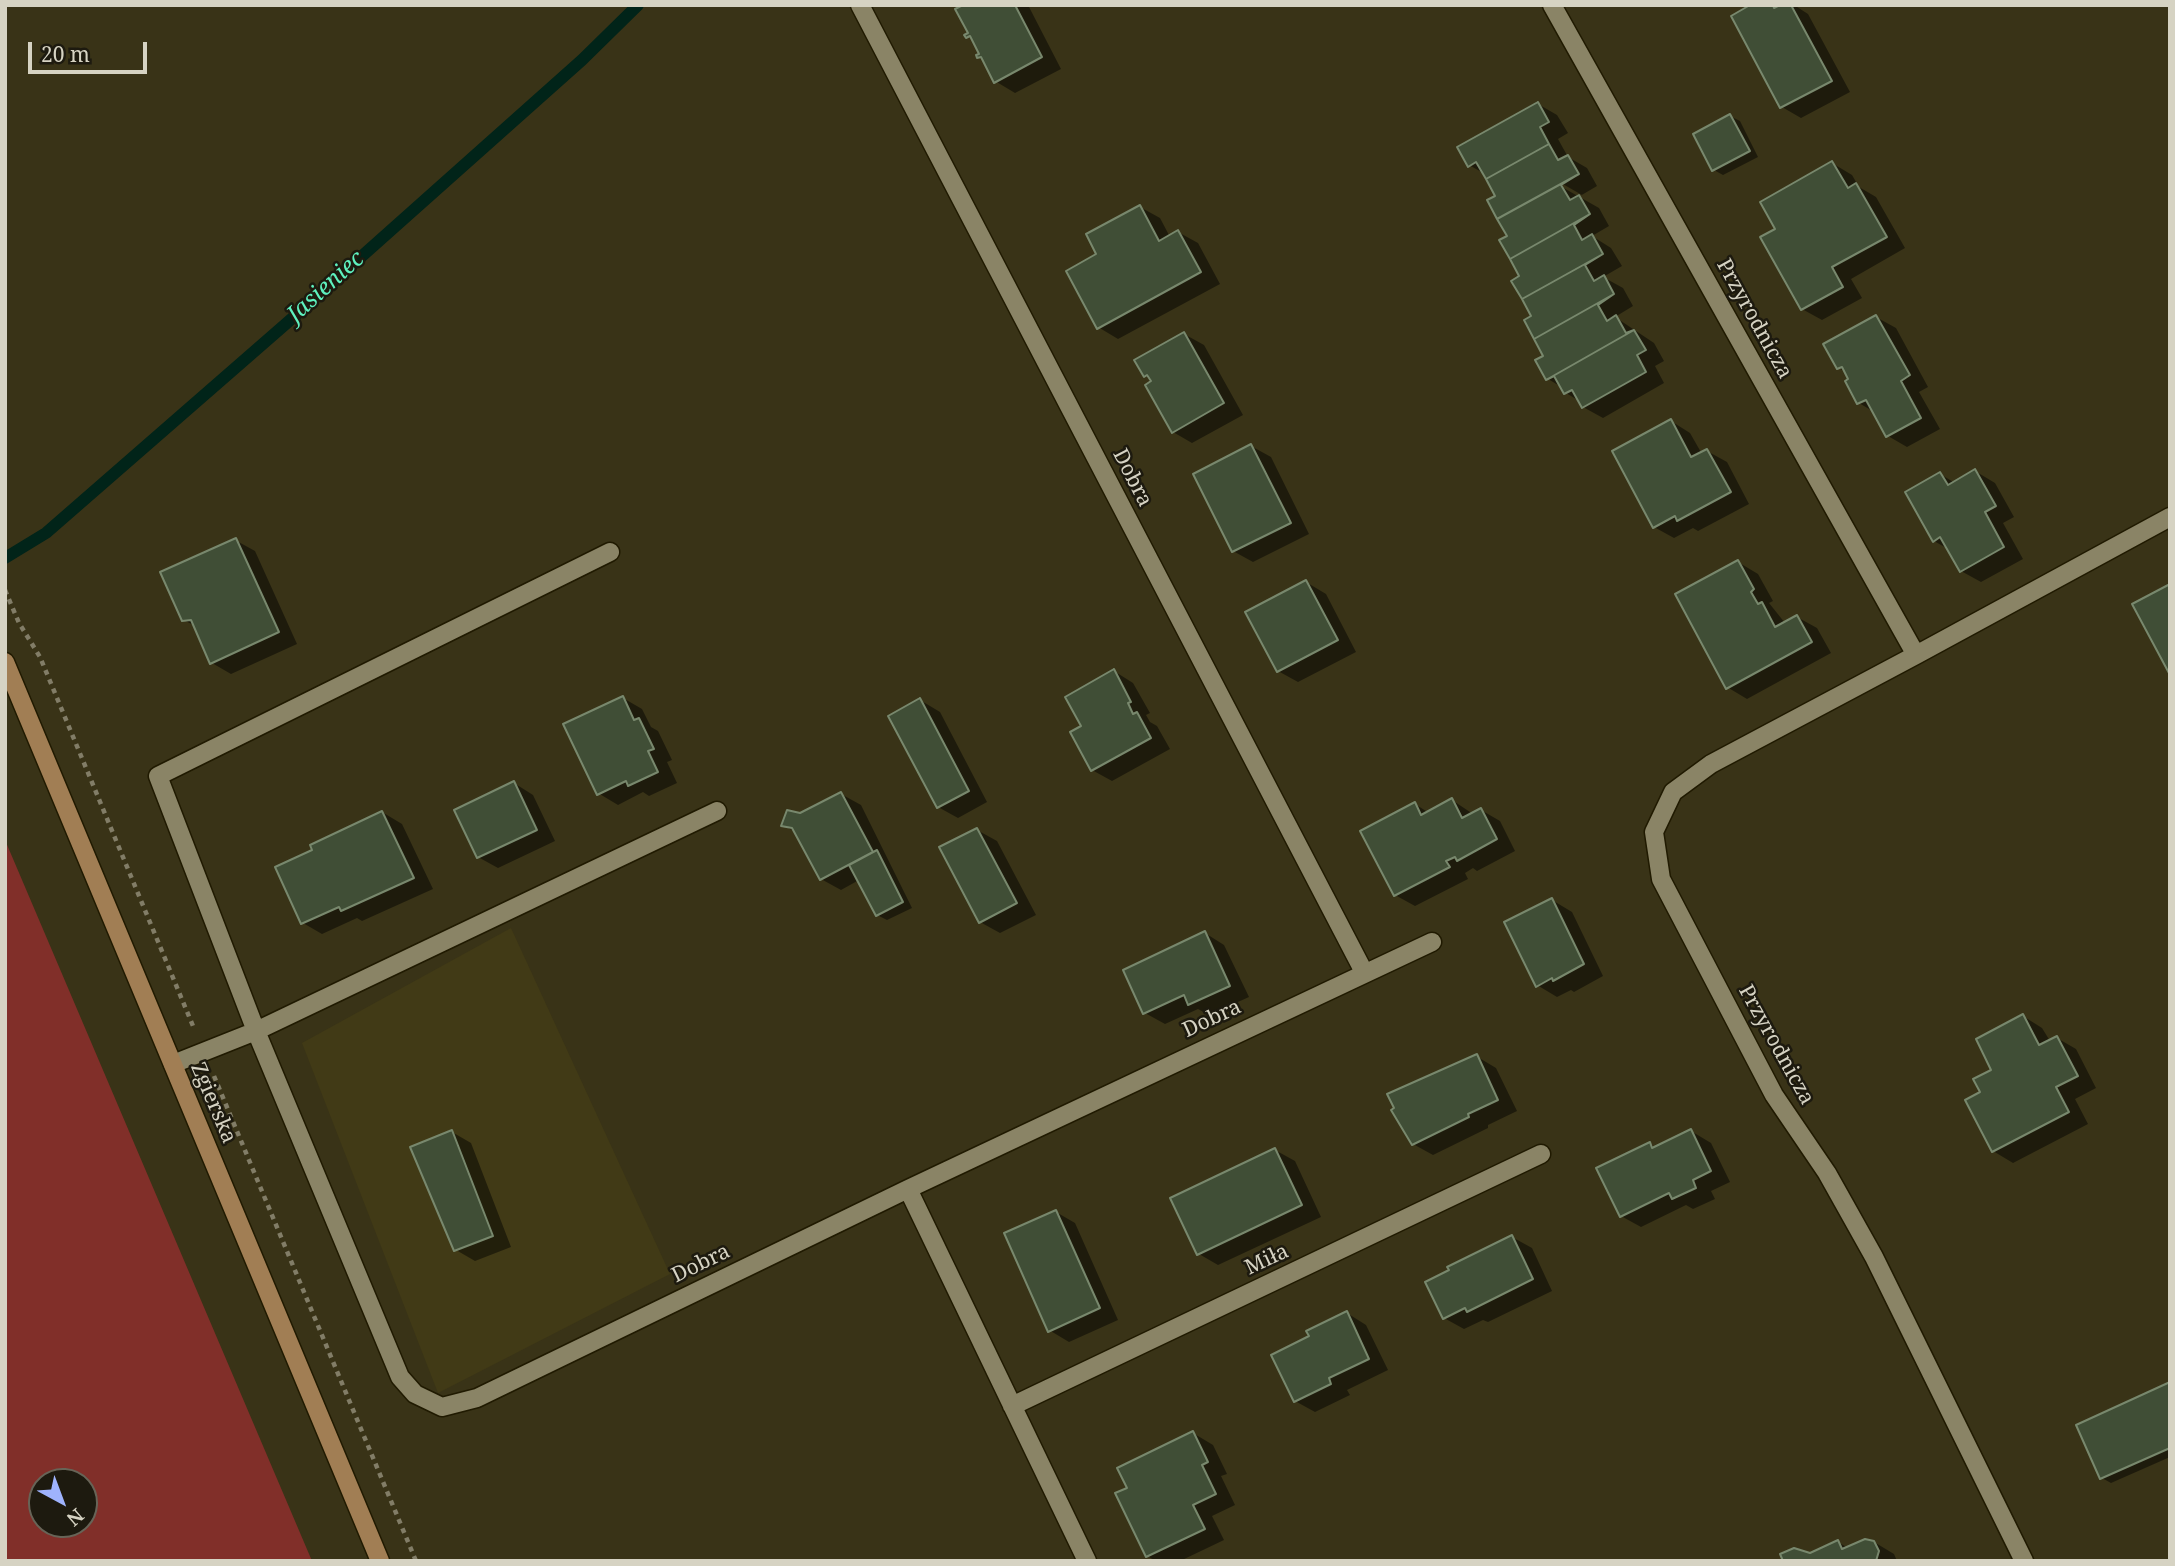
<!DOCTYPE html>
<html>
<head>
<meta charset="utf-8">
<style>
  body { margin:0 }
  #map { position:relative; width:2175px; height:1566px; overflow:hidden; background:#393317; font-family:"Noto Serif",serif }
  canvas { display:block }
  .frame { position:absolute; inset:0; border:7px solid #d6d3c3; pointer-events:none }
  .north { position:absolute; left:28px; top:1468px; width:70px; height:70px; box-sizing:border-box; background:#1d1a0f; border:2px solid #676457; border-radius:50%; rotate:139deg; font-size:19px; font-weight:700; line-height:28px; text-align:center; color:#d6d3c3 }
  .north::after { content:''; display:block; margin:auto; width:24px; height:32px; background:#9fb3fd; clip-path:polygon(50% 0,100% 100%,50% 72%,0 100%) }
  .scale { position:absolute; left:28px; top:42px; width:119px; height:32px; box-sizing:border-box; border:4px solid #d6d3c3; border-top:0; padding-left:9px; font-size:21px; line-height:24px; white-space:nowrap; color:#d6d3c3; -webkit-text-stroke:5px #1d1a0f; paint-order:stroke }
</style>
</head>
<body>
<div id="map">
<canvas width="2175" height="1566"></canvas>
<div class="frame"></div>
<div class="north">N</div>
<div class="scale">20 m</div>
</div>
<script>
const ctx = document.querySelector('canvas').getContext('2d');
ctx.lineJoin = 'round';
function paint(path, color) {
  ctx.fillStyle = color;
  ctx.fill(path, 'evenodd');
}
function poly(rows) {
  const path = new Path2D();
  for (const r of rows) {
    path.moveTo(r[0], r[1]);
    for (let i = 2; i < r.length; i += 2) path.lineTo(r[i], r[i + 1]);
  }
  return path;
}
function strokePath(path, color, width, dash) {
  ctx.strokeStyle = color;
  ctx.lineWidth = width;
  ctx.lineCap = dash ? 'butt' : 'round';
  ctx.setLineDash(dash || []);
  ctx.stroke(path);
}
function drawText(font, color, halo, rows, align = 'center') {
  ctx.font = font + ' "Noto Serif",serif';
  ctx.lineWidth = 5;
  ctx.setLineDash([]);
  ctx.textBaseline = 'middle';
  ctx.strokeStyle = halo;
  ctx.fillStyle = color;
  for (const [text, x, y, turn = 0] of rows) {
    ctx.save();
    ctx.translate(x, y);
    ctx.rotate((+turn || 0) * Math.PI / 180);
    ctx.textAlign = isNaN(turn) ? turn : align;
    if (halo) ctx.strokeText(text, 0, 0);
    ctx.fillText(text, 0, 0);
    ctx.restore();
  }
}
paint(poly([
  [511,928,670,1274,438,1393,302,1043]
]), '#413a16');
paint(poly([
  [5,840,312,1561,5,1561],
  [42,1482,84,1482,84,1524,42,1524]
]), '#812f29');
paint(poly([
  [967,5,1028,5,1061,69,1015,93,995,81,985,61,979,57,981,54,974,40,968,37,970,34],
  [1753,5,1794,5,1808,14,1850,92,1801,118,1782,107],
  [1538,104,1557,115,1568,133,1558,139,1568,157,1587,168,1597,186,1580,196,1582,195,1554,179,1553,182,1599,208,1609,226,1592,236,1611,248,1622,266,1603,277,1623,288,1633,306,1615,317,1654,343,1664,361,1655,366,1664,383,1603,418,1583,407,1581,402,1566,393,1563,388,1548,379,1537,361,1546,356,1497,196,1485,174,1469,165],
  [1730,116,1740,121,1758,157,1723,175,1714,170],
  [1832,163,1852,175,1859,187,1876,197,1905,248,1851,279,1862,298,1822,320,1802,309,1777,230],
  [1140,207,1160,218,1170,237,1178,232,1198,243,1220,284,1118,339,1098,327,1099,255],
  [1876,317,1896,328,1928,387,1919,392,1940,429,1907,447,1888,436,1874,412,1859,403,1847,373,1839,368],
  [1184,334,1204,345,1243,415,1192,443,1173,432,1153,382,1145,375],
  [1671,421,1690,433,1702,454,1707,451,1727,462,1749,504,1698,531,1693,528,1674,538,1654,527],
  [1251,446,1271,457,1309,534,1253,562,1233,551],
  [1975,471,1995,483,2014,517,2003,523,2023,559,1981,582,1961,571,1950,550,1934,541,1940,474,1955,483],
  [235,540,255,551,297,644,231,674,212,663,195,626,184,620],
  [1738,562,1758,574,1773,601,1769,603,1785,623,1797,617,1817,628,1831,653,1747,699,1727,687],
  [1306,582,1326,594,1356,652,1298,682,1278,671],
  [1114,671,1133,683,1150,713,1146,715,1150,722,1157,726,1170,749,1112,781,1092,770,1084,726],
  [623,698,642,709,651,727,658,731,672,760,667,762,677,783,649,796,643,792,618,805,598,793],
  [920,700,940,712,987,802,958,818,938,807],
  [514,783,533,795,555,841,498,868,478,857],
  [841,794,861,805,912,908,887,920,877,915,859,880,841,890,821,879,797,833,783,825],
  [1452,800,1473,814,1481,810,1500,821,1515,851,1477,871,1473,868,1465,873,1468,879,1415,906,1395,895,1415,804,1429,813],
  [382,812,402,824,433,889,362,921,357,918,322,934,303,923,314,851],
  [977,830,997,841,1036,915,1000,933,980,922],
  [1552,900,1572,912,1603,976,1574,992,1571,990,1557,997,1537,985],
  [1205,933,1224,945,1249,997,1209,1015,1198,1009,1165,1024,1145,1013],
  [2023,1016,2042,1028,2050,1041,2057,1038,2076,1049,2096,1088,2075,1099,2088,1124,2013,1163,1993,1151,1982,1093],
  [1476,1056,1496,1068,1517,1111,1488,1125,1488,1128,1433,1155,1413,1144],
  [1691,1131,1711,1143,1730,1182,1711,1191,1715,1199,1693,1209,1686,1205,1641,1227,1621,1216,1650,1144,1656,1148],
  [452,1132,471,1143,511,1247,475,1261,456,1250],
  [1275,1150,1295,1161,1321,1217,1218,1265,1199,1254],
  [1056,1212,1075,1223,1118,1320,1069,1342,1049,1330],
  [1512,1237,1532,1248,1552,1291,1488,1322,1483,1320,1464,1329,1444,1318],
  [1347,1313,1366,1325,1388,1370,1347,1390,1350,1395,1315,1412,1295,1401,1311,1337],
  [2170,1384,2170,1457,2111,1483,2102,1478],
  [1193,1433,1213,1445,1227,1474,1221,1476,1235,1505,1212,1516,1224,1540,1180,1561,1156,1561,1147,1556,1129,1488],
  [1838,1542,1848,1548,1874,1542,1894,1554,1897,1561,1785,1561,1810,1555]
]), '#0007');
strokePath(poly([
  [5,558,46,533,288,322,582,60,638,5]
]), '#012419', 12);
const building = poly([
  [963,5,1015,5,1042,57,994,83,981,57,977,58,976,55,979,54,970,36,966,38,964,35,968,33,955,9,963,5],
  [1750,5,1773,5,1774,8,1780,5,1791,5,1832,81,1780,108,1731,16,1750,5],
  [1538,102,1549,122,1540,127,1549,144,1486,179,1476,162,1468,167,1457,147,1538,102],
  [1730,114,1750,151,1712,171,1693,134,1730,114],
  [1549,144,1558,160,1568,155,1579,174,1497,219,1487,200,1495,196,1486,179,1549,144],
  [1832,161,1848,188,1856,183,1887,237,1832,267,1843,287,1801,310,1760,237,1775,229,1760,202,1832,161],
  [1579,174,1561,185,1570,200,1579,195,1590,214,1510,259,1499,240,1507,236,1497,219,1579,174],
  [1140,205,1159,241,1178,230,1201,272,1097,329,1066,271,1096,254,1086,234,1140,205],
  [1590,214,1574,225,1582,240,1592,234,1603,254,1522,299,1511,281,1519,276,1510,259,1590,214],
  [1603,254,1585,265,1594,281,1604,275,1614,294,1534,339,1524,320,1531,316,1522,299,1603,254],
  [1614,294,1598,305,1607,321,1616,315,1626,333,1634,330,1546,380,1535,360,1543,356,1534,339,1614,294],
  [1876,315,1910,375,1901,381,1921,418,1886,437,1866,400,1857,404,1845,381,1848,379,1842,367,1837,369,1823,344,1876,315],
  [1634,330,1646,350,1637,355,1646,372,1582,408,1572,390,1564,394,1554,376,1546,380,1634,330],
  [1184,332,1224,403,1172,433,1145,385,1151,381,1147,375,1144,377,1134,360,1184,332],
  [1671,419,1691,457,1707,449,1731,492,1677,521,1675,516,1653,528,1612,451,1671,419],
  [1251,444,1291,523,1232,552,1193,474,1251,444],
  [1975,469,1996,506,1985,512,2004,547,1960,572,1940,537,1933,542,1905,492,1940,472,1948,485,1975,469],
  [236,538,279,632,210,664,191,620,182,621,160,572,236,538],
  [1738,560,1754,589,1751,592,1758,604,1762,602,1775,627,1797,615,1812,642,1726,689,1675,594,1738,560],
  [1306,580,1338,640,1277,672,1245,612,1306,580],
  [2170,584,2170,675,2132,604,2170,584],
  [1114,669,1131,702,1128,703,1133,714,1137,712,1151,738,1091,771,1070,732,1081,726,1065,697,1114,669],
  [623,696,634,720,639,718,654,749,648,751,658,772,628,786,626,781,597,795,563,724,623,696],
  [920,698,969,791,937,808,888,716,920,698],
  [514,781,537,830,477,858,454,810,514,781],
  [841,792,873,852,820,880,792,828,781,826,787,810,800,813,841,792],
  [1452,798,1462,818,1481,808,1497,839,1457,861,1455,857,1446,861,1450,867,1394,896,1360,831,1415,802,1421,815,1452,798],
  [382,811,414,878,341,911,339,907,301,924,275,867,312,850,310,845,382,811],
  [977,828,1017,903,979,923,939,847,977,828],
  [877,850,903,902,876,916,849,865,877,850],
  [1552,898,1584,964,1553,981,1552,978,1536,987,1504,922,1552,898],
  [1205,931,1230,986,1188,1005,1184,995,1143,1014,1123,970,1205,931],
  [2023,1014,2039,1045,2057,1036,2078,1076,2056,1087,2069,1112,1992,1152,1965,1100,1980,1092,1973,1079,1991,1070,1976,1039,2023,1014],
  [1477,1054,1498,1100,1468,1114,1469,1117,1412,1145,1391,1110,1394,1108,1387,1094,1477,1054],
  [1691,1129,1711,1171,1693,1180,1696,1188,1672,1199,1669,1193,1620,1217,1596,1168,1650,1142,1652,1148,1691,1129],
  [452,1130,493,1236,454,1251,410,1147,452,1130],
  [1275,1148,1302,1205,1197,1255,1170,1198,1275,1148],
  [1056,1210,1100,1308,1048,1332,1004,1233,1056,1210],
  [1512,1235,1533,1279,1467,1312,1465,1308,1443,1319,1425,1282,1449,1270,1447,1267,1512,1235],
  [1347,1311,1369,1359,1329,1378,1331,1384,1294,1402,1271,1355,1309,1336,1306,1331,1347,1311],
  [2170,1382,2170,1448,2100,1479,2076,1425,2170,1382],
  [1193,1431,1208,1462,1202,1465,1216,1494,1193,1505,1205,1529,1146,1557,1115,1493,1127,1488,1117,1468,1193,1431],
  [1865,1539,1874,1541,1879,1551,1876,1561,1783,1561,1780,1554,1794,1548,1810,1553,1838,1540,1842,1549,1865,1539]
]);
paint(building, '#404e36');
strokePath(building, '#78886d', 2);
const minor = poly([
  [860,5,1364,972],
  [1552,5,1916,655],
  [717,811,256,1031,400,1377,415,1394,442,1407,477,1398,908,1189,1432,942],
  [173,1064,256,1031,158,776,610,552],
  [908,1189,1087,1561],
  [1012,1406,1541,1154],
  [2024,1561,1874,1257,1827,1173,1774,1095,1661,879,1654,832,1673,792,1711,764,1916,655,2170,517]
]);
const major = poly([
  [5,662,380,1561]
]);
strokePath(minor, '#201a01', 21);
strokePath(major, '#201a01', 21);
strokePath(poly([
  [5,590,19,623,40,657,193,1026],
  [214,1076,416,1561]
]), '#827d67', 4.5, [5, 5]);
strokePath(minor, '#8a8466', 18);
strokePath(major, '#a17e54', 18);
drawText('21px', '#d6d3c3', '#1d1a0f', [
  ["Przyrodnicza",1754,319,61],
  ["Dobra",1132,478,63],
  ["Dobra",1212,1019,-25],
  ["Przyrodnicza",1776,1045,61],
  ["Zgierska",213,1103,67],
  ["Miła",1267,1260,-25],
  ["Dobra",701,1264,-26]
]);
drawText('italic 23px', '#5ef1bf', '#1d1a0f', [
  ["Jasieniec",326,287,-42]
]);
</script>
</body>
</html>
